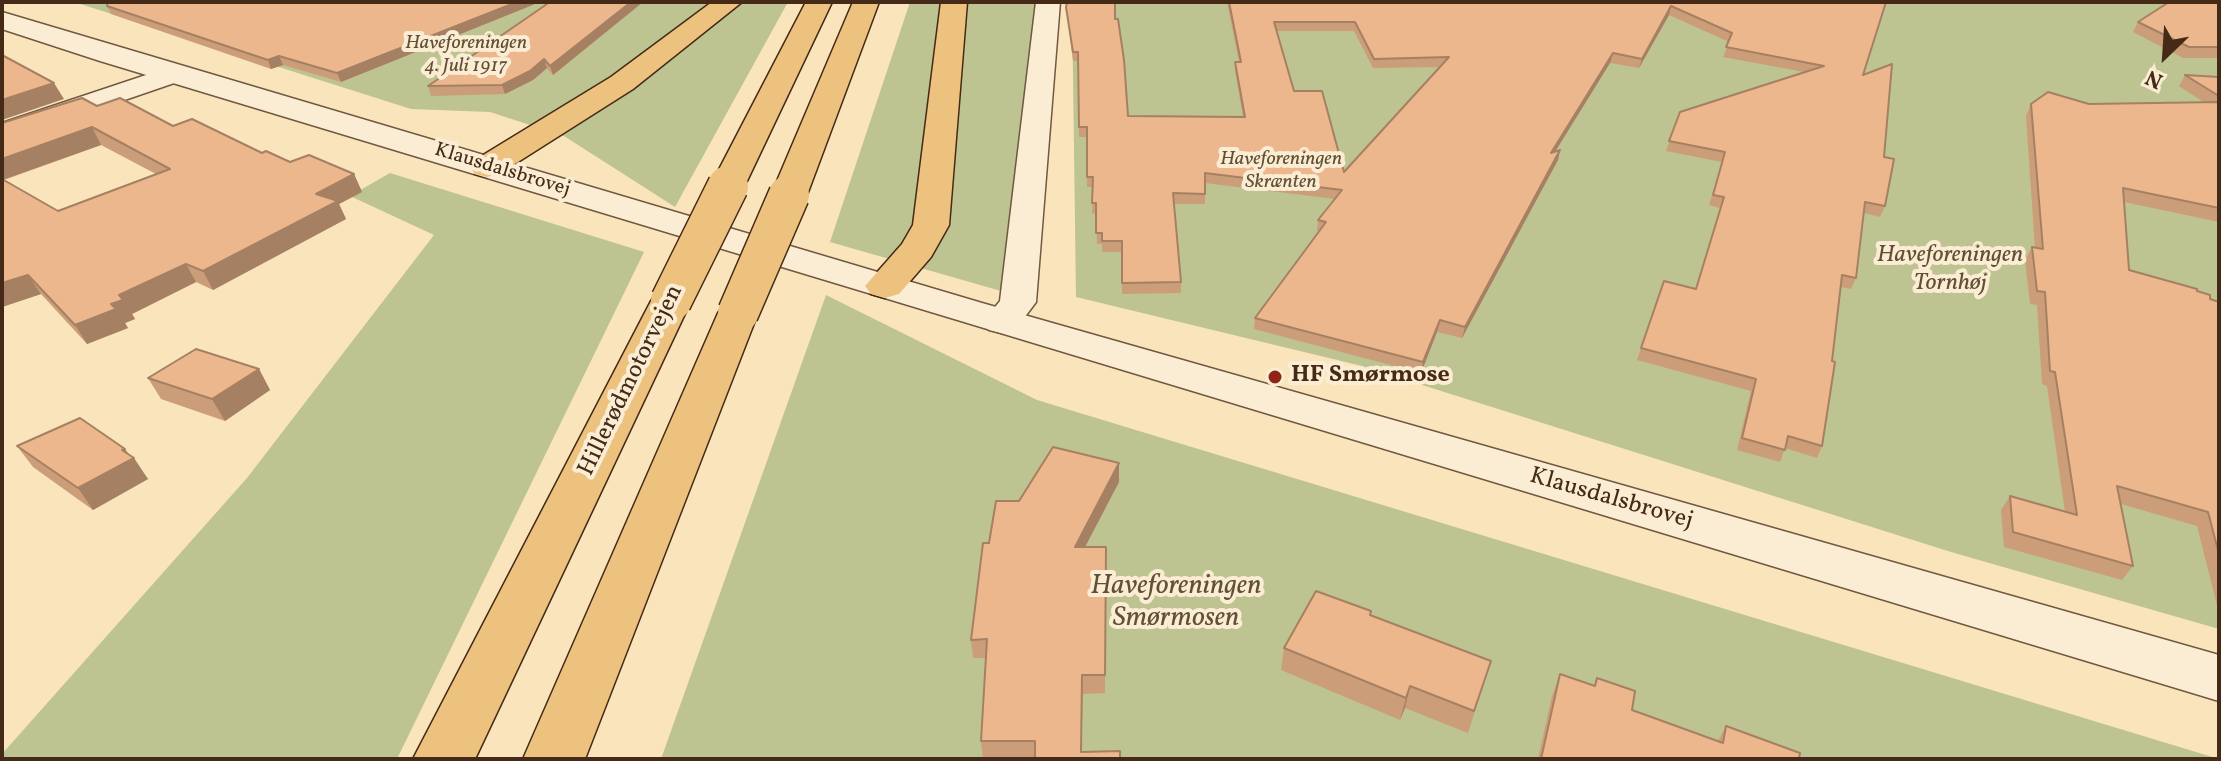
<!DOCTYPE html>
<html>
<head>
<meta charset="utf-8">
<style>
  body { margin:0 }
  #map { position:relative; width:2221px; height:761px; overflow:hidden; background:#f9e4bc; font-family:Vollkorn,serif }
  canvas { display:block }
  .frame { position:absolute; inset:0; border:4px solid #442a17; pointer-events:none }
  .north { position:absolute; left:2125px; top:16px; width:80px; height:80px; -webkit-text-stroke:6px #fbedd3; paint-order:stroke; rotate:205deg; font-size:22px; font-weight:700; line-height:32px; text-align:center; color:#442a17 }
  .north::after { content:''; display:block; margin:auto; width:28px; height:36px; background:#442a17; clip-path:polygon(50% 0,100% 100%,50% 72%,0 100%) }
</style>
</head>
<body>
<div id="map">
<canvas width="2221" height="761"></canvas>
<div class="frame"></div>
<div class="north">N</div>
</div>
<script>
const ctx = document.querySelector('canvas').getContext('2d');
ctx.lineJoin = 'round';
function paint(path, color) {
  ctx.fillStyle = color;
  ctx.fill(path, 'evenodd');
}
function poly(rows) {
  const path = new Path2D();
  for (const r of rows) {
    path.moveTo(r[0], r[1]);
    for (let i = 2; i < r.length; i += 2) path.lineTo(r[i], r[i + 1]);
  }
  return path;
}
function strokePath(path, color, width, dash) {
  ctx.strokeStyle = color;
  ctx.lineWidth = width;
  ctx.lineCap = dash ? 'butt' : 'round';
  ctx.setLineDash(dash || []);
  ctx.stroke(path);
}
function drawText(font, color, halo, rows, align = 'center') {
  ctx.font = font + ' Vollkorn,serif';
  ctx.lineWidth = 8;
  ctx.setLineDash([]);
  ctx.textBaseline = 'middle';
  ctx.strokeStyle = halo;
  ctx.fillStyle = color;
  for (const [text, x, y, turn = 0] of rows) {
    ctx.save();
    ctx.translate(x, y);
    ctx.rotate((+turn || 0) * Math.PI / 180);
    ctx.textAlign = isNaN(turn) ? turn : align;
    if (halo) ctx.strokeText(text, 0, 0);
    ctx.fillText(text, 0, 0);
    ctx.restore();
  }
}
paint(poly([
  [74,2,788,2,675,207,564,136,490,112,411,109],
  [910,2,1041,2,1008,293,830,242],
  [1072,2,2219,2,2219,629,1951,552,1362,366,1076,297],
  [390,173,644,252,397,759,2,759,2,754,247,478,434,235,350,196],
  [826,295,1037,400,2219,759,661,759]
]), '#bdc491');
const minor = poly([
  [1036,2,1060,2,1036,302,1015,330,1002,333,989,330,983,322,1000,301,1036,2],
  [173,66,183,68,187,74,183,80,2,142,2,123,173,66]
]);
const tertiary = poly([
  [2,12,982,303,2219,655,2219,701,100,61,2,29,2,12]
]);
const motorway = poly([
  [712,2,742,2,633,89,499,174,487,177,475,174,470,167,475,160,611,77,712,2],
  [806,2,832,2,747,181,742,188,730,191,718,188,713,181,806,2],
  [853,2,879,2,807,195,802,203,789,206,776,203,771,195,853,2],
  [941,2,967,2,949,225,931,257,899,294,885,298,871,294,865,286,902,244,913,225,941,2],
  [671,289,685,292,691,301,475,759,413,759,651,301,657,292,671,289],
  [738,301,752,304,758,313,585,759,523,759,718,313,724,304,738,301]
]);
strokePath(minor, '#715840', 3);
strokePath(tertiary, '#715840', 3);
strokePath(motorway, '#442a17', 3);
paint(minor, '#fbedd3');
paint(tertiary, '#fbedd3');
paint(motorway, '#ecc27e');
const motorwayBridgeFar1 = poly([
  [727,188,730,181]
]);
const motorwayBridge = poly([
  [671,301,728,186],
  [738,313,789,195]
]);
strokePath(motorwayBridgeFar1, '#442a17', 33, []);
strokePath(motorwayBridge, '#442a17', 43, []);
strokePath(motorwayBridgeFar1, '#ecc27e', 31);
strokePath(motorwayBridge, '#ecc27e', 40);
paint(poly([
  [108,2,540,2,341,82,283,65,271,69,111,14,107,6],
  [544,2,643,2,553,75,547,68,533,80,505,94,431,96,428,86,546,6],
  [1227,2,1886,2,1863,75,1884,157,1885,206,1880,217,1864,213,1856,278,1851,289,1841,287,1822,446,1817,458,1785,448,1780,462,1737,450,1751,391,1637,360,1664,281,1696,289,1720,208,1709,205,1722,162,1666,151,1680,112,1804,72,1723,57,1729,42,1669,15,1639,68,1610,63,1555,152,1560,150,1558,160,1462,338,1437,332,1421,373,1254,329,1255,318,1319,231,1317,230,1318,220,1335,199,1205,183,1205,204,1174,204,1181,282,1181,293,1122,294,1122,252,1102,252,1102,244,1097,244,1096,214,1092,213,1093,187,1087,187,1087,137,1079,137,1078,61,1073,61,1066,7,1115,19,1128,116,1243,117,1235,71,1235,62,1239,62],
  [1277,31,1354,31,1373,68,1440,67,1344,172,1294,91],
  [2219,2,2219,58,2183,58,2133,32,2138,22],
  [2185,75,2219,77,2219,222,2124,202,2129,270,2197,291,2210,299,2219,302,2219,613,2197,526,2121,504,2133,566,2122,580,2004,547,2001,510,2010,496,2065,512,2047,386,2042,384,2037,305,2030,304,2025,260,2032,247,2035,248,2026,116,2031,104,2205,103,2179,86],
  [97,106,173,126,290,162,354,174,362,192,339,204,346,219,213,290,196,282,132,314,135,319,125,323,128,328,87,344,41,294,2,307,2,123],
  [101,145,156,174,58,211,4,180],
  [259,369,270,390,225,421,161,399,148,378],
  [17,446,128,454,148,479,93,510,33,467],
  [1119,482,1085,547,1106,547,1105,693,1083,694,1081,752,1120,759,983,759,981,741,986,658,973,658,971,640,989,543,1019,501],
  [1371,611,1371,616,1491,661,1468,733,1405,708,1400,720,1281,670,1284,648],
  [1560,674,1594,686,1597,678,1632,710,1718,741,1726,726,1799,759,1538,759,1552,696]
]), '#cc9d79');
paint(poly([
  [517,2,540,2,341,82,337,73],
  [631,2,643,2,553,75,550,66],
  [1671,6,1669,15,1639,68,1642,59],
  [1613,53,1610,63,1548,163,1551,153],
  [279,56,283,65,271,69,268,60],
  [544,59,547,68,533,80,505,94,502,85],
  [54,83,64,99,2,120,2,100],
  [92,127,101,145,2,180,2,159],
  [1560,150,1558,160,1462,338,1465,327],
  [354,174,362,192,339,204,346,219,213,290,203,271,316,194],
  [186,264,196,282,132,314,135,319,125,323,128,328,87,344,75,325,111,304,119,295],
  [28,275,41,294,2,307,2,283],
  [1440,320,1437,332,1421,373,1423,362],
  [259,369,270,390,225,421,212,399],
  [125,449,132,459,134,458,148,479,93,510,78,488],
  [1119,463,1119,482,1075,566,1075,547],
  [1410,686,1405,708,1400,720,1406,698]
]), '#a68063');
const building = poly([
  [108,2,517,2,337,73,279,56,268,60,107,6,108,2],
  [546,2,631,2,550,66,544,59,530,71,502,85,428,86,547,4,546,2],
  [1067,2,1115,2,1115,19,1118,19,1124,60,1128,116,1245,117,1235,62,1241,62,1229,2,1886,2,1863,75,1892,64,1884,157,1894,159,1885,206,1865,202,1856,278,1842,275,1832,361,1835,362,1822,446,1788,436,1785,450,1742,438,1756,379,1641,348,1664,281,1696,289,1724,197,1713,195,1725,152,1669,141,1680,112,1824,66,1726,47,1732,33,1671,6,1642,59,1613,53,1551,153,1560,150,1465,327,1440,320,1423,362,1255,318,1326,222,1318,220,1342,190,1205,173,1205,194,1173,193,1181,282,1122,283,1122,241,1102,241,1102,233,1096,233,1096,203,1092,203,1093,177,1087,177,1087,127,1079,127,1078,52,1073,52,1066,7,1067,2],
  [1274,22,1355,22,1374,59,1449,57,1344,172,1322,91,1294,91,1274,22],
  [2169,2,2219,2,2219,47,2189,47,2138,22,2169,2],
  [2,55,54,83,2,100,2,55],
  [2185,75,2219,77,2219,96,2185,75],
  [2048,92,2089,104,2219,102,2219,208,2123,188,2129,270,2197,289,2197,291,2210,295,2210,299,2219,302,2219,554,2208,512,2117,486,2133,566,2013,532,2010,496,2077,515,2055,372,2050,371,2045,292,2037,291,2032,247,2043,249,2031,104,2048,92],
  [82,98,97,106,120,98,173,126,192,119,262,153,266,151,290,162,309,155,354,174,316,194,338,201,203,271,186,264,119,295,123,300,111,304,116,309,75,325,28,275,2,283,2,179,58,211,170,169,92,127,2,159,2,123,82,98],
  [196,349,259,369,212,399,148,378,196,349],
  [80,418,125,449,122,450,134,458,78,488,17,446,80,418],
  [1053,447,1119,463,1075,547,1106,547,1105,675,1082,675,1081,752,1120,751,1120,759,1035,759,1035,741,981,741,987,639,971,640,983,543,989,543,996,501,1019,501,1053,447],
  [1316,591,1371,611,1370,615,1491,661,1474,711,1410,686,1406,698,1284,648,1316,591],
  [1560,674,1595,686,1597,678,1635,691,1632,710,1723,743,1726,726,1800,753,1799,759,1541,759,1560,674]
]);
paint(building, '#edb78d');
strokePath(building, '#a68063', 2);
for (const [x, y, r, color] of [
  [1275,377,8,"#8f2418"]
]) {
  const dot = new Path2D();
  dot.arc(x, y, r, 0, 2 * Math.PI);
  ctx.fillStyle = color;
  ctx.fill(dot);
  strokePath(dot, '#fbedd3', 3);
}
drawText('italic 20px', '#625036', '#fbedd3', [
  ["Haveforeningen",466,44],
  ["4. Juli 1917",466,67],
  ["Haveforeningen",1281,160],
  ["Skrænten",1281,183]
]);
drawText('20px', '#442a17', '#fbedd3', [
  ["Klausdalsbrovej",502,171,17]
]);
drawText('italic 24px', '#625036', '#fbedd3', [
  ["Haveforeningen",1950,257],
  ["Tornhøj",1950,285]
]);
drawText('bold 24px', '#442a17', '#fbedd3', [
  ["HF Smørmose",1291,377]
], 'left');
drawText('24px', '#442a17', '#fbedd3', [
  ["Hillerødmotorvejen",632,381,-64],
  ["Klausdalsbrovej",1611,500,16]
]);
drawText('italic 28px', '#625036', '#fbedd3', [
  ["Haveforeningen",1176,588],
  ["Smørmosen",1176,620]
]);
</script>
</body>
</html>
